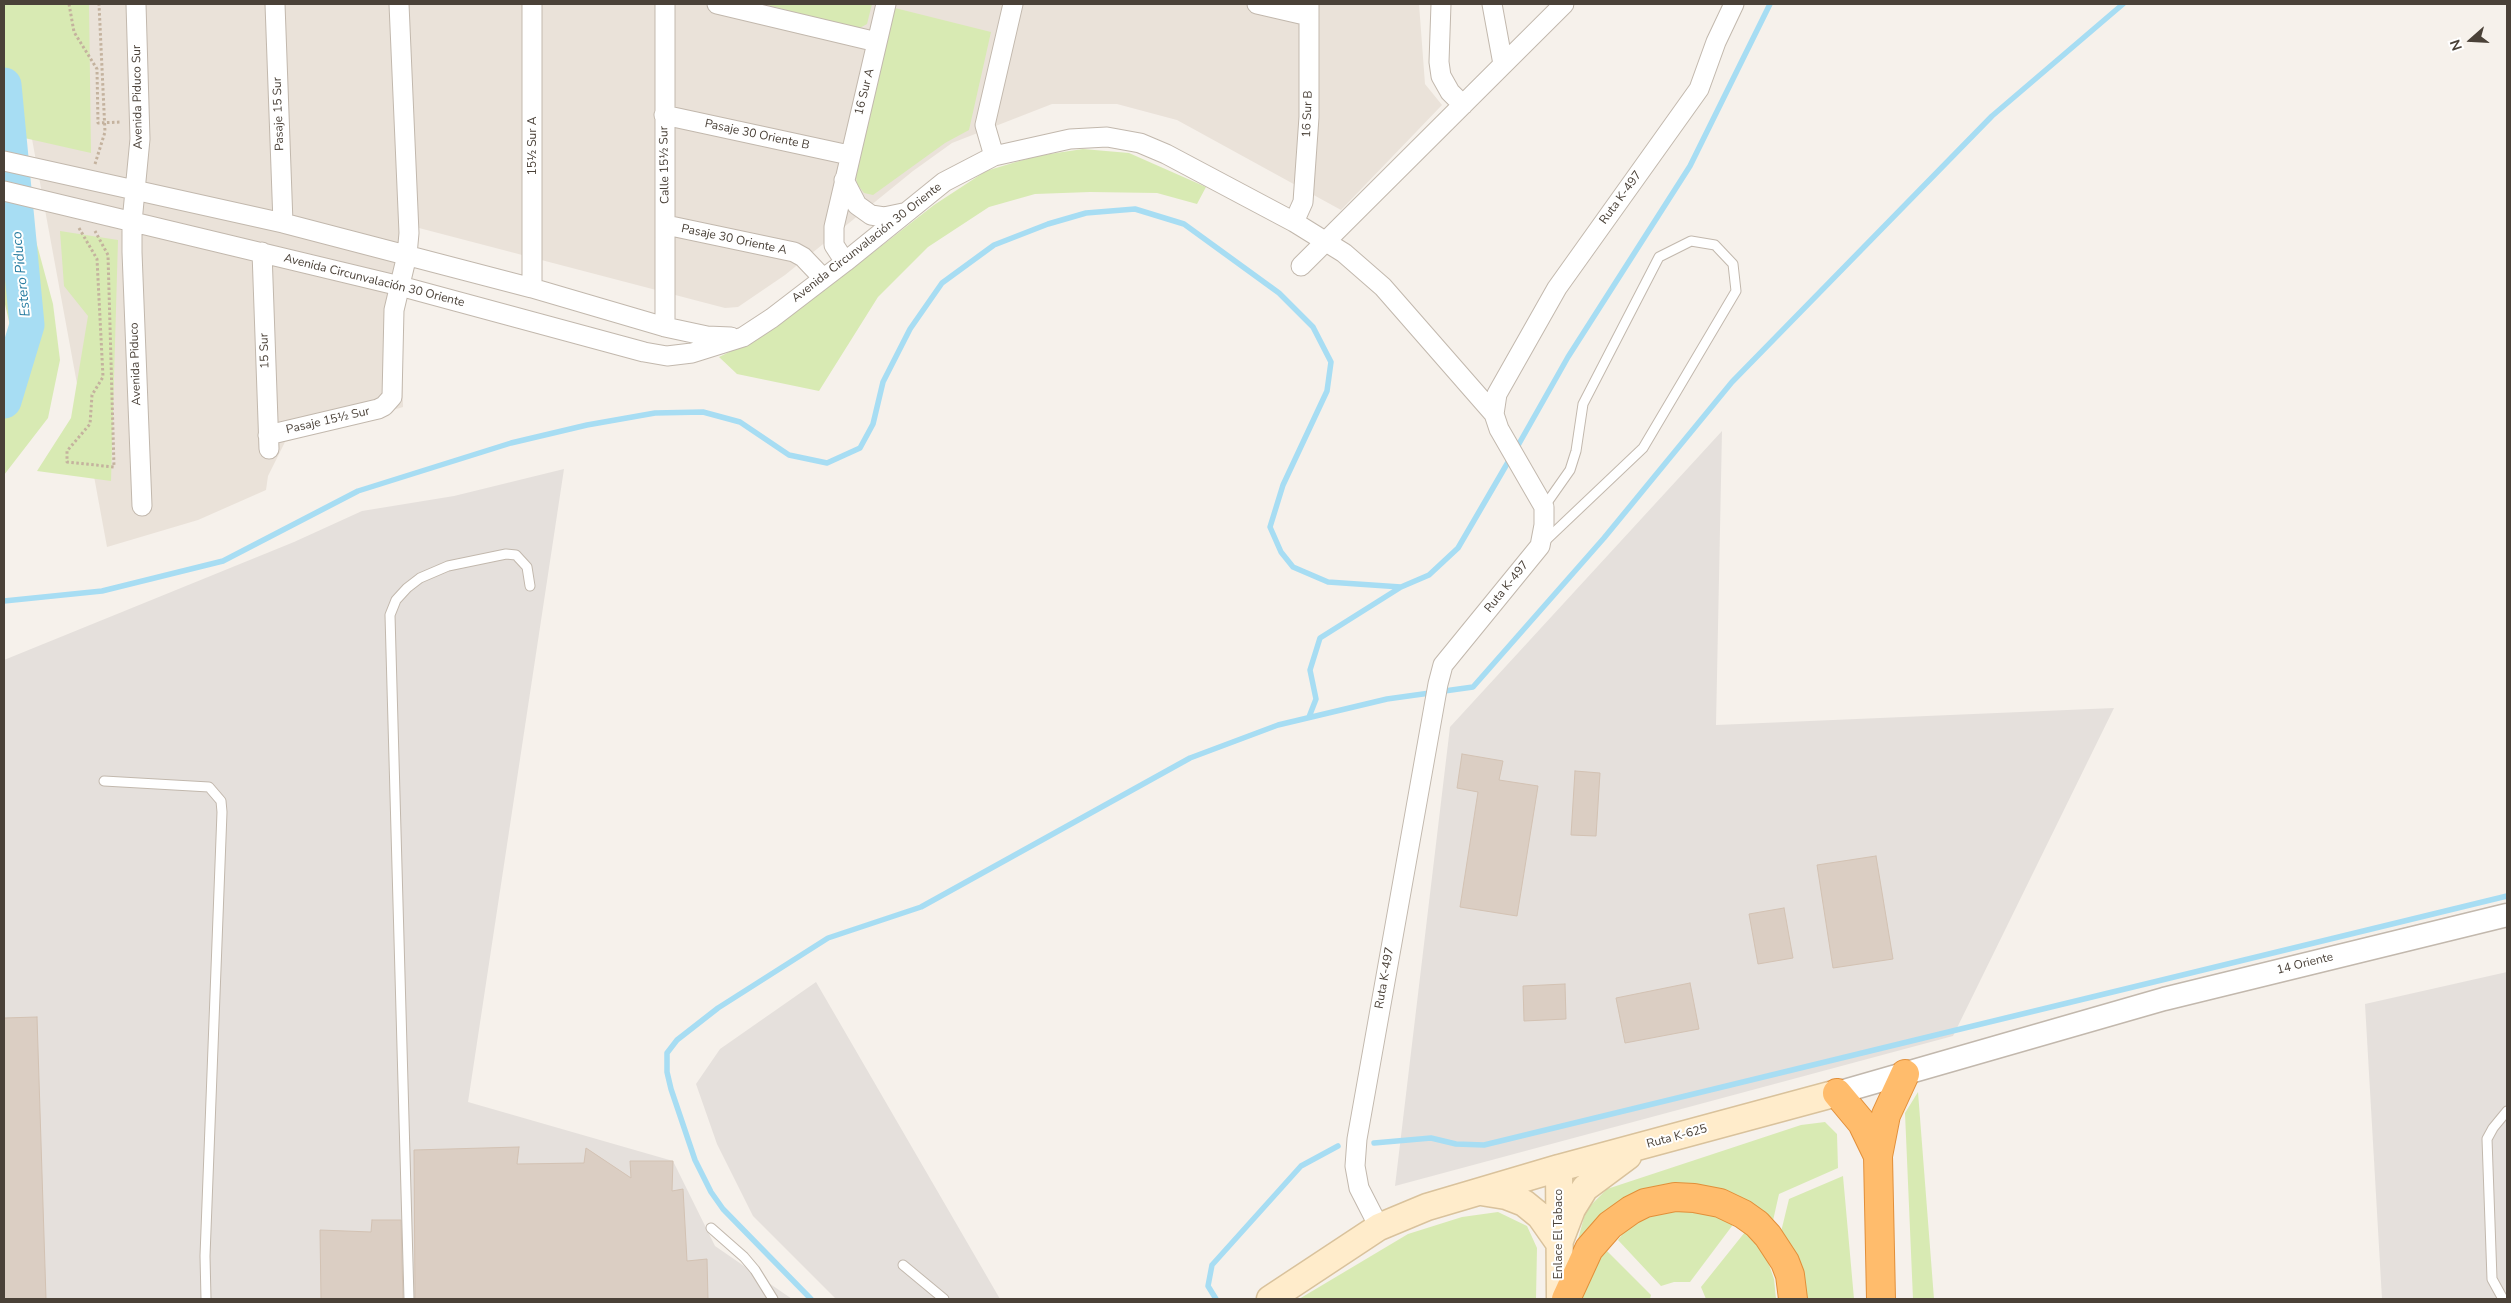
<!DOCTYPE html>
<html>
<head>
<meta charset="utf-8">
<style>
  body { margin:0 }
  #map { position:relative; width:2511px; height:1303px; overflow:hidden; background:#f6f1eb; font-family:"Nunito Sans",sans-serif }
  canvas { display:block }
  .frame { position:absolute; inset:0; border:5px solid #4a4138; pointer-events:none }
  .north { position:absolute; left:2446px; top:15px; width:50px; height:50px; -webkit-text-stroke:4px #fff; paint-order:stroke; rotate:251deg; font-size:14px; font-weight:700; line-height:20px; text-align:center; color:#4a4138 }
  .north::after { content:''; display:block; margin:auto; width:18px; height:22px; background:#4a4138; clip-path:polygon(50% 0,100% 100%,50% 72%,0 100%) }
</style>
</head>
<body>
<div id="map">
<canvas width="2511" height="1303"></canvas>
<div class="frame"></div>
<div class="north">N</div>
</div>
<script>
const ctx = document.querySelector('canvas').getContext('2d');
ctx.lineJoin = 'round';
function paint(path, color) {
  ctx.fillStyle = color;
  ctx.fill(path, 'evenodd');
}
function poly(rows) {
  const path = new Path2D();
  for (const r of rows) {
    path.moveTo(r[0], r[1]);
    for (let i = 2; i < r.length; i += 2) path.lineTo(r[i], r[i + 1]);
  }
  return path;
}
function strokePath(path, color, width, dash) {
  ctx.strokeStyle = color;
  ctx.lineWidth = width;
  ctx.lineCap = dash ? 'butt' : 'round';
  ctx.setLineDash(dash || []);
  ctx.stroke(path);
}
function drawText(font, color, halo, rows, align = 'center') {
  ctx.font = font + ' "Nunito Sans",sans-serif';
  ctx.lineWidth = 4;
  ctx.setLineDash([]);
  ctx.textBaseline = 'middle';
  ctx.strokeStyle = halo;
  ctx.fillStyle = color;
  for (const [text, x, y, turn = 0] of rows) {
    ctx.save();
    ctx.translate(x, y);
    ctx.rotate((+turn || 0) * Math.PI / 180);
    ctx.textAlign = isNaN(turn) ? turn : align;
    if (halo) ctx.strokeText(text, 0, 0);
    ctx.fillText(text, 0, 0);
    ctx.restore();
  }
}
paint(poly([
  [29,4,1419,4,1425,84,1442,105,1341,210,1177,120,1117,104,1052,104,952,143,913,171,785,275,738,307,725,308,419,228,402,322,403,407,285,442,268,476,266,490,198,520,107,547,32,139]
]), '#eae2d9');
paint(poly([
  [1722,431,1716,725,2114,708,1953,1036,1395,1186,1450,727],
  [564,469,468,1102,673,1161,715,1246,792,1299,4,1299,4,660,294,542,362,511,454,496],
  [2507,972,2507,1299,2382,1299,2365,1004],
  [816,982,1000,1299,836,1299,753,1216,717,1144,696,1084,720,1049]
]), '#e5e0dc');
paint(poly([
  [4,4,89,4,91,153,20,137,36,241,53,304,60,360,48,418,4,475,4,404,8,398,12,334,4,300],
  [764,4,872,4,867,24,858,29],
  [895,8,991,32,969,130,945,143,873,195,864,193,857,184,856,177],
  [1083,149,1129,153,1206,187,1197,204,1157,193,1090,192,1035,194,989,207,928,247,878,297,819,391,737,374,719,357,758,338,830,286,934,205,986,171,1036,156],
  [60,231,118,240,111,481,37,471,71,418,88,316,64,286],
  [1918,1092,1934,1299,1913,1299,1905,1113],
  [1825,1122,1837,1134,1838,1168,1779,1194,1772,1225,1677,1184,1576,1247,1586,1210,1607,1189,1801,1125],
  [1843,1176,1854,1299,1801,1299,1780,1236,1789,1199],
  [1678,1207,1707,1209,1735,1222,1690,1282,1674,1282,1661,1286,1618,1240,1627,1228,1647,1215],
  [1498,1212,1527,1226,1537,1248,1536,1299,1299,1299,1408,1234,1462,1217],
  [1745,1232,1765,1253,1774,1279,1776,1299,1706,1299,1701,1287],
  [1607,1251,1651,1295,1650,1299,1580,1299,1590,1269]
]), '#d8eab3');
strokePath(poly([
  [1516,449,1568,357,1690,166,1770,4],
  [4,601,102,591,223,561,358,491,511,443,587,425,655,413,703,412,740,422,789,455,827,463,860,448,873,424,883,382,910,329,942,283,994,245,1048,224,1086,213,1135,209,1184,224,1279,293,1313,327,1331,362,1327,391,1283,485,1270,527,1281,552,1293,567,1328,582,1401,587,1429,575,1458,548,1511,457],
  [1309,717,1316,699,1310,670,1320,638,1401,587],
  [1374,1143,1431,1138,1456,1144,1484,1145,2507,896],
  [811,1299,723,1209,711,1192,695,1160,671,1089,667,1072,667,1053,677,1040,718,1008,828,938,921,907,1190,758,1278,725,1387,699,1473,687,1604,538,1732,382,1992,116,2123,4],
  [1216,1299,1208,1286,1212,1265,1301,1166,1338,1146]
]), '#a7ddf3', 5.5);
strokePath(poly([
  [4,85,27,325,4,401]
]), '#a7ddf3', 35);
const building = poly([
  [1462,754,1503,761,1499,780,1538,786,1517,916,1460,907,1478,792,1457,788,1462,754],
  [1575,771,1600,773,1596,836,1571,835,1575,771],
  [1876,856,1893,959,1833,968,1817,865,1876,856],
  [1784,908,1793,958,1758,964,1749,914,1784,908],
  [1690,983,1699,1029,1625,1043,1616,998,1690,983],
  [1565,984,1566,1019,1524,1021,1523,986,1565,984],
  [37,1017,46,1299,4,1299,4,1018,37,1017],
  [519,1147,517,1164,584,1163,586,1148,631,1178,630,1161,673,1161,672,1191,683,1189,687,1261,707,1259,708,1299,415,1299,414,1150,519,1147],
  [372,1220,401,1220,403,1299,321,1299,320,1230,371,1232,372,1220]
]);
paint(building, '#dbcec3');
strokePath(building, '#d3c2b3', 1);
const service = poly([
  [1544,507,1570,470,1576,451,1583,404,1659,257,1691,241,1715,245,1733,264,1736,291,1643,448,1544,542],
  [104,781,209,787,221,801,222,812,205,1256,206,1299],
  [711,1228,744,1257,755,1270,773,1299],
  [903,1265,944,1299],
  [409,1299,390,615,396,600,407,588,420,578,448,566,506,554,516,555,527,567,530,586],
  [2503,1299,2492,1279,2487,1139,2493,1128,2507,1111]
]);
const minor = poly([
  [136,4,140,139,132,222,132,252,142,506],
  [275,4,283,223],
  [532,4,532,288],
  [717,4,877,42],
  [1257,4,1309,16],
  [1441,4,1439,62,1441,76,1450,92,1463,105],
  [1492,4,1503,64],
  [664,115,849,155],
  [994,156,985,125,1013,4],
  [4,161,283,223,532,288,665,327,707,336,731,337],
  [844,180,857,205,871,215,884,217,903,213],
  [4,191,400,286,644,352,667,356,692,353,743,337,772,318,845,262,944,182,994,156,1070,139,1107,137,1140,143,1166,154,1294,222,1344,253,1383,287,1494,414],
  [1294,222,1303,202,1309,117,1309,4],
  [666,225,794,252,803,257,823,278],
  [262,252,269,449],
  [845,262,834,245,834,227,886,4],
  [1301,266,1564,4],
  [665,327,665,4],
  [268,435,378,409,384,406,392,397,394,310,407,255,409,233,399,4],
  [1379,1227,1359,1188,1355,1166,1357,1139,1438,684,1443,665,1540,546,1544,525,1544,507,1499,429,1494,414,1497,394,1557,288,1699,89,1716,42,1734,4]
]);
const tertiary = poly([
  [1837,1093,2164,999,2507,915]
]);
const secondary = poly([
  [1559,1168,1560,1299],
  [1481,1192,1506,1196,1524,1203,1540,1216,1559,1243],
  [1559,1243,1572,1209,1585,1188,1628,1156],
  [1270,1299,1379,1227,1427,1207,1559,1168,1837,1093]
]);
const motorway = poly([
  [1837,1093,1862,1123,1878,1156],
  [1566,1299,1589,1249,1610,1225,1631,1210,1645,1203,1675,1197,1694,1198,1720,1203,1743,1214,1757,1224,1768,1236,1785,1262,1790,1275,1793,1299],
  [1881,1299,1878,1156,1886,1115,1905,1074]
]);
strokePath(service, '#c2b8ad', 11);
strokePath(minor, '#c2b8ad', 21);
strokePath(tertiary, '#c2b8ad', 25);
strokePath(secondary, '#d9c29c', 29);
strokePath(motorway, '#e28f39', 30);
strokePath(poly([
  [69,4,74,32,97,69,98,123,121,122],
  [95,164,105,132,99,4],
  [79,228,97,259,103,377,92,395,90,424,67,451,67,462,114,467,108,255,95,231]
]), '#c4b29e', 3, [2.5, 2.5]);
strokePath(service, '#fff', 9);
strokePath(minor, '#fff', 19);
strokePath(tertiary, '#fff', 22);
strokePath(secondary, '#ffeccb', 26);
strokePath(motorway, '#ffbc6c', 28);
drawText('12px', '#4a4138', '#fff', [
  ["16 Sur A",865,92,-76],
  ["Avenida Piduco Sur",138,97,-91],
  ["Pasaje 15 Sur",279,114,-92],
  ["16 Sur B",1308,114,-88],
  ["Pasaje 30 Oriente B",757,135,12],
  ["15½ Sur A",533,146,-90],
  ["Calle 15½ Sur",665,165,-91],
  ["Ruta K-497",1621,198,-54],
  ["Pasaje 30 Oriente A",734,240,12],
  ["Avenida Circunvalación 30 Oriente",867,243,-38],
  ["Avenida Circunvalación 30 Oriente",374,281,14],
  ["15 Sur",265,351,-92],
  ["Avenida Piduco",136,364,-92],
  ["Pasaje 15½ Sur",328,421,-13],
  ["Ruta K-497",1507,587,-51],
  ["14 Oriente",2305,964,-14],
  ["Ruta K-497",1385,978,-80],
  ["Ruta K-625",1677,1137,-15],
  ["Enlace El Tabaco",1559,1234,-90]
]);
drawText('italic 14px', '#297da1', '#fff', [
  ["Estero Piduco",22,274,-96]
]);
</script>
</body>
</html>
